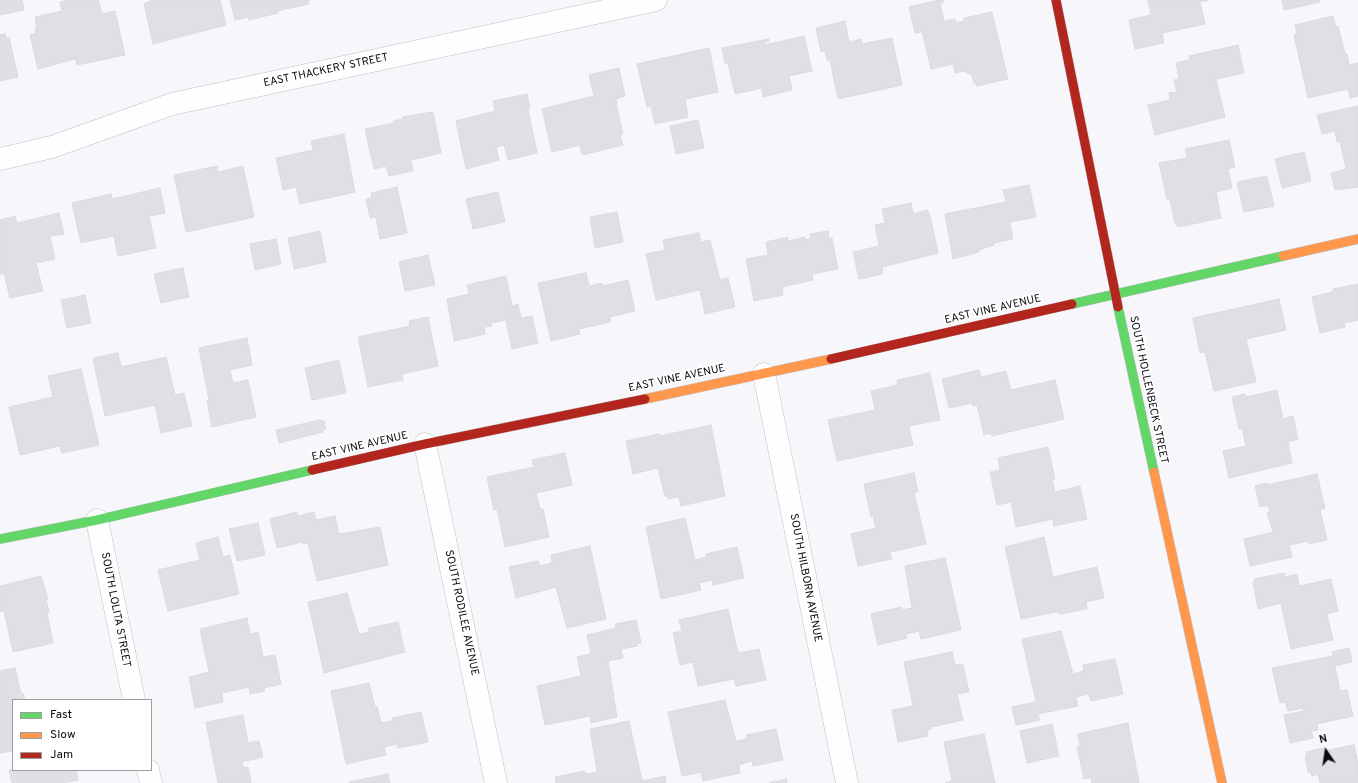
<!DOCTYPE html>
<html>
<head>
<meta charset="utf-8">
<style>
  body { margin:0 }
  #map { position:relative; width:1358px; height:783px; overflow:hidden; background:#f6f6fb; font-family:Overpass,sans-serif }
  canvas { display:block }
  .legend { position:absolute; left:12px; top:699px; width:140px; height:72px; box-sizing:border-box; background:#fff; border:1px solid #9e9e9f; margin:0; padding:5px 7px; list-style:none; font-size:12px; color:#0c0c10 }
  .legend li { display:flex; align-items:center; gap:8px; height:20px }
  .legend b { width:20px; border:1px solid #9e9e9f }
  .north { position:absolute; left:1306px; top:731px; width:40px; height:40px; -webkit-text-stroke:3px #fff; paint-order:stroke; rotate:347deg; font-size:11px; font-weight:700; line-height:16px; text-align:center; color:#0c0c10 }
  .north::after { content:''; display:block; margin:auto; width:14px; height:18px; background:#0c0c10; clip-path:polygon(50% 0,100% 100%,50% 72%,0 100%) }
</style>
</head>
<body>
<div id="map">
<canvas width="1358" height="783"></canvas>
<ul class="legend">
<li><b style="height:5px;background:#63d668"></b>Fast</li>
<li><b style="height:5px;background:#ff974d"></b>Slow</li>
<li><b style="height:5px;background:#b3261e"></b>Jam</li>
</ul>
<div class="north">N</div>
</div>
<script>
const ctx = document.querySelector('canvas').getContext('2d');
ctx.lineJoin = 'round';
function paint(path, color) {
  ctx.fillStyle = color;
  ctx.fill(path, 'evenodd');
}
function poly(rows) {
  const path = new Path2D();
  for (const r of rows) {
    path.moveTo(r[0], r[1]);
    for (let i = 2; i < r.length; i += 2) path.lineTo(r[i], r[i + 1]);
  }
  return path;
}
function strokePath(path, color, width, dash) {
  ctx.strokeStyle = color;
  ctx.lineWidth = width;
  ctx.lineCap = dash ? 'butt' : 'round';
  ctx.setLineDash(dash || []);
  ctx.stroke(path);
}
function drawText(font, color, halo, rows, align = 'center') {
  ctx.font = font + ' Overpass,sans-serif';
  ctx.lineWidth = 3.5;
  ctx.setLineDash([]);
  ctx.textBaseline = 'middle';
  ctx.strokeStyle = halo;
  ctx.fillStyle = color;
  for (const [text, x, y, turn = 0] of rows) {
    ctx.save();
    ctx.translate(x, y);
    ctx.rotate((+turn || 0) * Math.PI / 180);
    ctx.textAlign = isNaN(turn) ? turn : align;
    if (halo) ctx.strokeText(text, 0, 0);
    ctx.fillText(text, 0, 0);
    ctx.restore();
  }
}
const building = poly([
  [0,0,22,0,24,10,0,15,0,0],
  [69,0,98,0,102,14,115,11,125,55,77,65,75,59,38,69,30,35,36,33,35,29,37,29,35,17,62,11,60,2,69,0],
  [153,0,220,0,226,25,153,44,144,4,153,0],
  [230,0,308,0,309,4,277,11,278,13,249,20,249,17,235,20,230,0],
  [939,0,943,0,943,3,940,3,944,21,955,19,956,23,964,21,964,18,992,12,1008,79,977,86,977,84,974,84,972,75,964,71,955,73,953,64,931,69,922,32,915,33,909,7,939,0],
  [1148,0,1209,0,1200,2,1205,24,1162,33,1164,43,1135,49,1129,20,1151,15,1148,0],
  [1282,0,1320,0,1320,2,1284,10,1282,0],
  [1333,16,1336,27,1338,26,1345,54,1347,54,1349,65,1358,63,1358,96,1350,98,1348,89,1308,98,1294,35,1297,34,1295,25,1333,16],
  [845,21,849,42,861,39,862,44,892,38,902,85,838,99,830,60,827,60,825,51,821,52,816,28,845,21],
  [5,34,6,38,9,37,18,77,0,81,0,35,5,34],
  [804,36,812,71,789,76,792,90,763,97,762,88,735,94,728,63,725,64,722,48,769,39,769,41,764,42,765,45,804,36],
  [1238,45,1244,73,1216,79,1225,117,1155,135,1148,105,1170,100,1169,93,1177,92,1174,80,1179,79,1176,63,1190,60,1189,56,1238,45],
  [709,48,718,92,685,99,688,117,655,124,651,106,647,107,637,64,709,48],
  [619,68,625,96,616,99,617,104,616,104,623,134,620,135,623,145,582,155,580,145,552,152,542,109,594,96,589,75,619,68],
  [527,94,530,108,528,109,537,153,508,160,504,145,496,147,499,160,466,169,456,121,495,111,493,101,527,94],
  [1358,106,1358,187,1335,190,1331,173,1346,169,1340,141,1337,142,1335,131,1322,134,1317,115,1358,106],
  [433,112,441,153,411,160,413,171,389,176,386,166,374,169,365,129,394,123,394,121,402,119,402,117,433,112],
  [698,120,704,148,676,154,670,126,698,120],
  [344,134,355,192,300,204,296,187,283,190,276,158,313,150,311,141,344,134],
  [1229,140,1235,167,1228,169,1232,188,1216,192,1221,218,1179,227,1175,224,1170,199,1167,199,1159,163,1187,158,1185,149,1229,140],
  [1304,152,1311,181,1282,188,1275,159,1304,152],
  [217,166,218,172,243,166,254,217,186,232,174,175,217,166],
  [1267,176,1274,206,1244,212,1237,182,1267,176],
  [1029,185,1036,217,1010,222,1013,239,994,243,994,245,979,250,979,252,953,259,945,214,1006,202,1003,190,1029,185],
  [397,187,407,233,380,239,376,217,370,218,366,199,372,198,371,193,397,187],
  [160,188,165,213,149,216,156,248,118,256,114,236,81,243,72,203,111,194,112,199,160,188],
  [498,192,505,222,473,229,466,199,498,192],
  [911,203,913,214,927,210,930,215,938,253,882,267,883,274,859,279,853,252,879,246,875,225,885,223,882,209,911,203],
  [617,212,623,242,595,248,590,217,617,212],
  [59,213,64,234,50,236,55,259,36,263,43,291,10,298,4,273,0,274,0,220,15,216,17,223,59,213],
  [320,231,326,262,294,269,288,238,320,231],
  [828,231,829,238,832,238,838,269,812,274,813,280,782,287,783,295,754,301,746,259,768,255,766,242,788,237,788,241,805,237,805,240,811,238,810,234,828,231],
  [699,233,701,242,710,240,720,280,728,278,735,307,705,314,700,290,656,300,646,254,665,250,663,240,699,233],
  [276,239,281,264,255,270,250,244,276,239],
  [428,255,435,285,405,291,399,262,428,255],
  [183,268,189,297,161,303,154,274,183,268],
  [586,273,589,286,602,283,603,286,628,280,635,311,610,317,611,322,579,329,580,334,551,341,538,283,586,273],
  [506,276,512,306,518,304,521,318,532,316,538,343,512,349,506,320,491,323,492,326,484,327,485,334,454,341,447,299,469,294,467,285,506,276],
  [1358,284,1358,320,1344,323,1345,327,1320,333,1312,297,1333,292,1333,289,1358,284],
  [85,295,91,323,67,328,61,300,85,295],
  [1279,299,1286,330,1246,339,1256,382,1214,391,1205,352,1200,353,1193,318,1279,299],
  [428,317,438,366,402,374,403,380,368,387,358,337,410,326,409,321,428,317],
  [247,338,252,365,230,370,233,383,248,380,256,417,212,427,207,401,209,400,199,348,247,338],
  [118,353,121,367,166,357,175,395,184,393,192,426,161,433,155,405,105,416,93,358,118,353],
  [339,360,346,393,312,400,305,368,339,360],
  [81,369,99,445,62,453,60,446,20,455,9,407,53,397,48,376,81,369],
  [979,370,981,377,1006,371,1011,390,1055,380,1064,419,992,436,991,433,984,435,977,405,973,406,973,403,949,408,942,379,979,370],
  [930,373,940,420,909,426,913,445,837,461,828,420,875,410,871,391,898,385,897,380,930,373],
  [1277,390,1283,419,1293,416,1298,439,1288,442,1292,463,1229,478,1223,451,1246,446,1242,428,1239,429,1232,397,1245,394,1246,397,1277,390],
  [320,420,321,421,324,421,326,429,322,430,323,432,279,443,276,430,320,420],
  [711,425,725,496,681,506,679,497,668,499,668,496,665,496,658,468,633,474,626,441,659,434,660,436,711,425],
  [1048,447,1055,479,1052,479,1055,492,1080,486,1087,519,1054,526,1053,519,1016,527,1011,502,997,505,990,472,1000,470,998,458,1048,447],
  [565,453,572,485,536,493,540,509,543,509,549,537,505,547,497,509,494,510,487,477,534,467,532,460,565,453],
  [914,473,918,492,914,492,926,544,890,552,892,559,858,566,851,534,876,528,873,516,871,517,864,484,914,473],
  [1317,474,1325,508,1320,510,1327,540,1309,544,1309,541,1289,545,1292,557,1250,566,1244,539,1273,532,1267,513,1270,512,1268,505,1260,507,1255,486,1267,483,1267,485,1317,474],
  [297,512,298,516,314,512,316,520,335,516,339,534,380,527,388,565,317,581,308,543,303,544,303,542,277,548,270,519,297,512],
  [685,518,695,560,707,557,706,554,737,547,744,578,713,585,712,580,699,583,701,590,661,599,646,527,685,518],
  [258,523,265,555,237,561,229,529,258,523],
  [218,537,223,557,230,555,239,594,168,611,158,570,200,560,196,543,218,537],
  [1044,537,1053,577,1097,567,1104,598,1086,602,1087,609,1060,614,1056,612,1021,619,1005,547,1044,537],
  [590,546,606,619,567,628,556,587,516,598,509,567,538,561,540,566,552,563,551,555,590,546],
  [945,558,961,630,921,639,919,631,906,634,907,638,878,645,871,614,901,607,902,610,912,608,905,566,945,558],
  [1284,573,1285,577,1297,574,1299,586,1331,579,1338,611,1327,614,1333,640,1291,649,1281,603,1258,609,1253,582,1255,582,1254,579,1284,573],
  [41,576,48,599,46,599,49,612,47,613,53,643,13,652,4,611,0,612,0,586,41,576],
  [347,593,359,634,369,632,369,628,398,622,405,652,324,673,308,602,347,593],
  [728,609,738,653,759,649,766,680,736,686,734,679,698,686,693,662,680,665,673,633,682,631,679,620,728,609],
  [247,618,250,634,258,632,263,657,275,655,281,684,264,688,265,691,250,694,249,687,222,693,223,702,195,708,189,677,209,672,200,629,247,618],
  [636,620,641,643,637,644,637,646,621,649,623,658,608,661,617,717,591,723,590,716,545,725,537,686,581,676,577,657,591,654,587,635,616,628,615,624,636,620],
  [1061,631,1073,674,1084,671,1083,665,1115,659,1123,694,1091,701,1089,694,1076,697,1078,706,1038,714,1040,720,1016,725,1012,707,1036,702,1022,639,1061,631],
  [1349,648,1352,662,1335,666,1340,691,1347,690,1353,716,1317,724,1318,730,1311,731,1313,738,1290,743,1284,715,1304,711,1303,708,1288,711,1285,702,1280,703,1272,668,1333,656,1332,652,1349,648],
  [952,652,955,665,963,664,969,692,957,694,963,720,931,727,931,729,927,730,928,736,898,742,892,710,913,706,904,662,952,652],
  [15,668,21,694,23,693,25,700,13,700,13,751,0,753,0,671,15,668],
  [369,683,375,707,377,706,381,723,392,721,392,718,421,712,428,742,398,748,397,744,384,747,386,755,346,764,331,691,369,683],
  [725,700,736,741,747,739,746,735,776,729,783,760,753,766,752,761,739,765,740,773,703,781,701,772,682,776,668,712,725,700],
  [243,715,248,743,259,741,263,757,242,762,244,768,248,767,251,783,218,783,206,722,243,715],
  [629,721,642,781,665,776,666,783,556,783,555,777,585,771,585,774,597,772,590,729,629,721],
  [1128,723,1139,783,1092,783,1091,778,1084,779,1077,747,1080,746,1078,734,1128,723],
  [1052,724,1059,756,1027,763,1020,731,1052,724],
  [984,734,995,783,945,783,952,781,944,742,984,734],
  [1354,745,1358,763,1358,783,1320,783,1318,774,1312,776,1311,772,1308,772,1305,756,1307,756,1306,752,1323,748,1324,751,1354,745],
  [13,769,13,770,76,770,78,780,62,783,12,783,9,770,13,769],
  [388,774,390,783,349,783,349,782,388,774],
  [786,779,787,783,769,783,786,779]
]);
paint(building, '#e0dfe3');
strokePath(building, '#dcdadf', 1);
const street = poly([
  [0,159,52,147,172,104,656,0],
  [764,374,847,783],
  [425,444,496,783],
  [97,520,134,700],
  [148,770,151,783]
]);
const fast = poly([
  [1072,304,1283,256],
  [1118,307,1154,472],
  [0,539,97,520,312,470]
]);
const slow = poly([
  [1283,256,1358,239],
  [645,399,831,359],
  [1154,472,1222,783]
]);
const jam = poly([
  [1056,0,1118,307],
  [831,359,1072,304],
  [312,470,425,444,645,399]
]);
strokePath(street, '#c0c0c4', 23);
strokePath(fast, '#c0c0c4', 10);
strokePath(slow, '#c0c0c4', 10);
strokePath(jam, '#c0c0c4', 10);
strokePath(street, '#fefefe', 22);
strokePath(fast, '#63d668', 9);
strokePath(slow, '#ff974d', 9);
strokePath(jam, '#b3261e', 9);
drawText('11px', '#0c0c10', '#fff', [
  ["EAST THACKERY STREET",326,71,-12],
  ["EAST VINE AVENUE",993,310,-13],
  ["EAST VINE AVENUE",677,379,-12],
  ["SOUTH HOLLENBECK STREET",1148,390,78],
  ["EAST VINE AVENUE",360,447,-13],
  ["SOUTH HILBORN AVENUE",805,578,79],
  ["SOUTH LOLITA STREET",115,610,79],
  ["SOUTH RODILEE AVENUE",461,613,78]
]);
</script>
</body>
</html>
